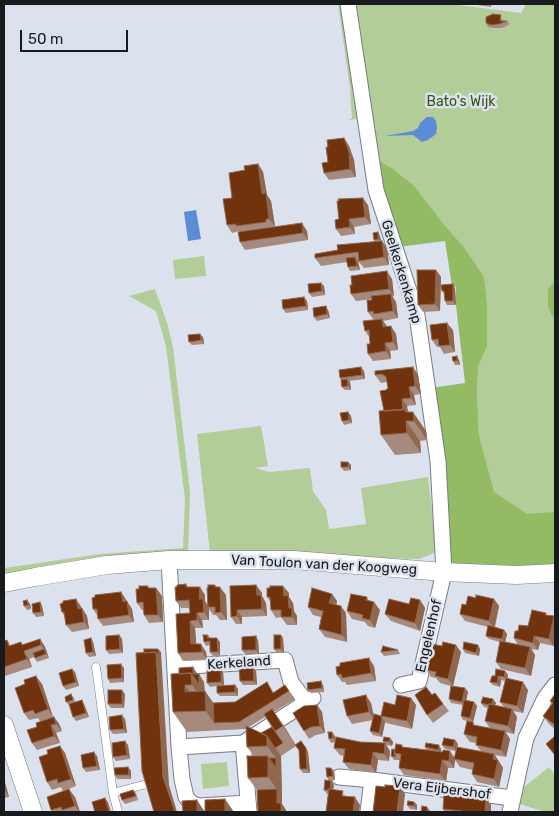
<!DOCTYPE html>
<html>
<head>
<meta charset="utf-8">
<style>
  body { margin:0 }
  #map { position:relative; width:559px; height:816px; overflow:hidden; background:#dce2ed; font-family:Rubik,sans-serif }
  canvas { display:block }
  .frame { position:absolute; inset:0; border:5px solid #181a1e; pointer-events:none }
  .scale { position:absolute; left:20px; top:30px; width:108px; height:22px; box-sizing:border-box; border:2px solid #181a1e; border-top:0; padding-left:6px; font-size:15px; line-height:18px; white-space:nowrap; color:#181a1e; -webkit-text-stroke:4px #dce2ed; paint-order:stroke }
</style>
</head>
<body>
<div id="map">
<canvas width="559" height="816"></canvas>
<div class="frame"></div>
<div class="scale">50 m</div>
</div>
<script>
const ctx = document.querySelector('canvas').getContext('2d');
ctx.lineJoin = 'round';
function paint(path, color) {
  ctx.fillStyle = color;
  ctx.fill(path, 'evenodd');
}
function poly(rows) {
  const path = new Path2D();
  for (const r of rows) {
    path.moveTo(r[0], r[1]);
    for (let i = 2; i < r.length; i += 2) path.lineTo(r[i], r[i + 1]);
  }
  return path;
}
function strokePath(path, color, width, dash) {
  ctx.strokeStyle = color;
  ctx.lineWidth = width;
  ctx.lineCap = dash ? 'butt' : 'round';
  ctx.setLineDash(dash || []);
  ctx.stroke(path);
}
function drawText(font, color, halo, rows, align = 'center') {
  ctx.font = font + ' Rubik,sans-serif';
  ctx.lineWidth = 5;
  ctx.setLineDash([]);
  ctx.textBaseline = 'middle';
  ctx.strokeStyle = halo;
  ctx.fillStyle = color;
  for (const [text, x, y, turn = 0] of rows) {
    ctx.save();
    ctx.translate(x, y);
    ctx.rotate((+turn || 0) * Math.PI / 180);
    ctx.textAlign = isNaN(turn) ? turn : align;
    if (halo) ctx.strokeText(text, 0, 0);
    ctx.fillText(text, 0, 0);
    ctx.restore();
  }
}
paint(poly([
  [338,4,343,4,358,119,349,120,352,118,350,88],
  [351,4,451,4,521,13,526,4,555,4,555,564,454,569,479,436,477,393,478,367,487,347,487,305,472,261,463,246,402,176,373,157],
  [204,256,206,276,175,279,173,260],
  [155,289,168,326,173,347,190,492,188,553,4,577,4,568,100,554,183,548,185,500,166,346,156,311,129,296],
  [261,426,268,466,255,468,270,472,310,468,313,491,326,510,329,529,366,524,361,488,428,477,437,552,419,559,210,553,197,434],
  [227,762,229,786,203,789,201,764],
  [549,767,555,775,555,812,545,812,520,804,524,787]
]), '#b3cd98');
paint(poly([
  [373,157,393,169,414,186,442,222,463,246,484,277,487,305,487,347,478,367,477,393,479,436,494,492,527,514,555,512,555,564,454,569,451,557,440,438,431,388,465,383,456,305,456,287,452,286,445,241,398,247],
  [555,282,555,317,552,316,548,307,548,290,552,284]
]), '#93bb63');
paint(poly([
  [427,117,433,117,436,121,437,127,436,134,428,140,422,142,413,135,385,136,413,131,418,128,420,123],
  [196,210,201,239,188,241,184,212]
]), '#5c8cd6');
const service = poly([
  [96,667,113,793,143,785],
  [113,793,118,812]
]);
const minor = poly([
  [348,4,376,190,417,315,438,461,444,572,419,681,401,685],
  [169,560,179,747,182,779,186,797,191,803,199,806,248,803],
  [175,667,285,660,291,682,306,702],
  [243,743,249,811],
  [179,747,243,743,313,698],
  [339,777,372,780],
  [368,812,372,780,512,798],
  [510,812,526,738,545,698,555,685]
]);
const tertiary = poly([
  [4,583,35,577,107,565,169,560,294,560,444,572,517,575,555,573],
  [4,725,33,812]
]);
strokePath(service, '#777c86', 9);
strokePath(minor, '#777c86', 17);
strokePath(tertiary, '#777c86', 19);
strokePath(service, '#fff', 8);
strokePath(minor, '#fff', 15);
strokePath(tertiary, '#fff', 18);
paint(poly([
  [470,4,492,4,491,7],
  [503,19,503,21,507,21,510,24,502,28,494,28,488,27,486,23],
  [344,138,349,146,354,160,356,177,329,180,324,173,328,162,328,147],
  [258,164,263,172,267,195,271,201,275,226,271,228,307,231,308,240,245,250,240,242,240,231,232,233,227,225,232,198,245,170],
  [368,205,371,224,354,227,355,234,341,236,336,229,339,219],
  [380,236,381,241,382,241,387,248,389,265,364,268,358,261,360,270,350,271,348,267,347,262,321,266,315,258,375,241,374,240],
  [436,270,441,277,440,311,423,312,418,305],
  [392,279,394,296,392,297,396,302,398,318,383,321,387,326,396,334,398,350,390,351,391,359,373,361,368,354,370,344,370,338,365,331,378,320,377,319,373,319,368,312,372,299,356,301,351,294],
  [324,286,325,295,312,297,309,293],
  [455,288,456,305,447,305,445,301,445,295,442,291],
  [304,297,307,301,308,310,286,313,283,309],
  [328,310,330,318,317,321,314,317],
  [453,330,455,352,444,354,440,347,437,347,432,340],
  [203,337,204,344,192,345,189,342],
  [459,360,460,365,455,365,453,361],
  [364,371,365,379,349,381,350,382,351,390,345,390,342,387,341,380,340,378],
  [375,371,418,375,421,394,414,395,416,405,407,406,408,412,426,431,427,440,420,441,421,453,395,455,381,435,386,390,388,388,387,382,381,383,375,375],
  [348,412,351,416,352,423,344,425,342,421],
  [348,462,351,465,351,470,344,471,341,467],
  [186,584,188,587,205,595,205,601,207,605,215,585,217,587,226,595,227,620,220,620,216,615,213,615,209,609,209,620,202,620,203,628,195,628,196,644,206,652,207,660,183,661,178,653,190,613,189,608,181,608,176,601,177,587],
  [256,585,262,593,262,596,266,603,267,616,242,617,242,624,236,624,231,617],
  [149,588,156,588,162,596,163,622,149,623,144,615,144,610,142,610,137,603],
  [121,592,132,609,134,622,103,626,98,619,97,615,93,609],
  [289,593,289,597,293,603,294,611,297,616,297,625,287,625,281,617,276,618,271,610,270,601,267,597],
  [332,594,337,601,336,605,346,613,347,642,325,637,319,629,321,617,313,615,308,607],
  [367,597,369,601,380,610,375,628,368,626,365,622,352,619,347,611],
  [476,598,494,599,499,606,495,627,504,630,507,634,505,642,518,645,514,638,518,631,528,626,546,613,547,615,554,616,555,618,555,643,554,646,540,643,538,650,531,649,535,655,531,676,501,669,496,662,500,642,489,639,486,636,488,627,465,621,460,614,466,605],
  [76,599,87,616,89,629,72,632,66,625,65,617,62,612],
  [27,600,30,604,31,609,27,610,24,606],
  [420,600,425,608,420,631,391,621,385,614],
  [40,602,42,606,44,616,36,617,33,613],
  [119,635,122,639,123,653,109,654,106,650],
  [208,635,210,638,220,642,220,656,213,656,210,652,210,645,206,646,204,642],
  [91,638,93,642,96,656,89,657,86,653],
  [283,638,284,653,277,653,274,649],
  [40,639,45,647,49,658,37,662,34,657,29,659,32,667,5,676,4,674,4,641,7,640,10,645,23,645],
  [258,640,259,654,245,654,242,650],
  [478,645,480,649,479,656,465,653,463,649],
  [398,650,400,654,384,656,381,652],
  [461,652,453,686,465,688,468,692,466,700,474,702,477,706,473,722,463,720,461,716,463,705,451,703,449,699,451,686,440,683,436,678,431,677,426,670],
  [374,666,376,681,347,685,345,682,342,682,337,675],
  [124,668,124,682,110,683,108,679],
  [72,669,75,672,79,686,66,690,63,686],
  [256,671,257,685,243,685,240,681],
  [505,671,508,675,507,679,528,690,523,713,513,711,517,717,514,734,505,732,510,739,506,757,495,755,503,768,499,787,477,782,472,774,473,770,460,767,455,760,454,768,448,768,446,781,404,775,399,768,400,761,399,760,394,760,391,756,395,750,404,747,427,750,425,747,441,749,441,752,455,758,456,751,445,749,442,745,458,744,457,747,481,751,476,745,476,743,470,742,464,734,473,722,475,725,503,731,490,728,485,721,488,708,484,707,481,703,493,699,496,703,495,705,504,707,500,702,505,681,501,680,500,687,493,685,490,682,495,676],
  [223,672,224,686,235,685,238,689,238,696,220,696,217,693,217,686,210,687,207,683],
  [171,674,197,674,204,682,205,691,213,703,235,702,274,693,285,685,295,699,274,712,296,745,301,741,308,752,310,773,303,773,300,769,299,750,296,746,281,756,282,804,286,810,286,812,258,812,257,790,248,778,254,756,247,747,246,729,245,729,187,732,173,712],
  [265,717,272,727,261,733,249,727],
  [42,684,53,717,54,717,59,724,62,731,56,733,60,743,37,750,32,743,37,727,40,721,38,718,29,720,24,713],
  [323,685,324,692,311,693,308,690],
  [435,693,449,711,433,723,427,715,432,695],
  [71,694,74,698,75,702,84,704,89,717,76,721,73,717,69,705,66,702],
  [125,694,124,708,111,708,108,704],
  [555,694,555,729,549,724,543,716,552,704,550,701],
  [411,698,416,705,412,729,386,723,385,722,382,737,373,735,370,731,373,720,352,724,347,716,371,703,374,716,381,716,395,705],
  [317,705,322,712,325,733,316,735,309,739,304,731],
  [125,719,127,733,113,734,110,730],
  [335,736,335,739,360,742,384,743,383,741,390,738,393,742,392,746,386,745,390,751,389,761,378,760,376,773,349,769,343,762,344,756,340,755,334,748,335,742,331,743,329,739],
  [128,745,130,759,116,761,113,757],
  [60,746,65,753,76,786,63,791,61,787,52,790,47,782,48,754],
  [97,756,100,770,86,772,83,768],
  [128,767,131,771,131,779,117,779,115,775],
  [331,768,334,771,335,780,331,781,334,785,333,790,346,796,360,805,359,812,326,812,328,794,327,794,324,790,329,781,327,777],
  [4,779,9,797,4,798],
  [133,790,136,793,138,800,125,804,122,800],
  [75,797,80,812,53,812,51,810],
  [486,798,491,805,491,812,445,812,443,809],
  [414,802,417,805,417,810,410,809,407,805]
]), '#a68a7d');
paint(poly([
  [344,138,349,146,354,160,356,177,350,169],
  [258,164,263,172,267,195,271,201,275,226,269,219,262,194],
  [363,198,368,205,371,224,365,217],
  [349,219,354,227,355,234,350,227],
  [302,223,307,231,308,240,303,233],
  [378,232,380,236,381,243,378,239],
  [382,241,387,248,389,265,384,257],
  [355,257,358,261,360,270,357,266],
  [436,270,441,277,440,311,435,304],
  [387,271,392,279,394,296,389,289],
  [321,283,324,286,325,295,322,291],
  [453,284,455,288,456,305,453,301],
  [391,294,396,302,398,318,393,311],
  [304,297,307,301,308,310,306,306],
  [326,306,328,310,330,318,327,314],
  [382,319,387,327,383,327],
  [447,323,453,330,455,352,450,345],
  [391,326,396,334,398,350,393,342],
  [200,334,203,337,204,344,201,340],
  [385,343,390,351,391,359,386,351],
  [457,356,459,360,460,365,457,361],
  [361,367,364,371,365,379,362,375],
  [413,367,418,375,421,394,415,386],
  [347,379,350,382,351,390,348,386],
  [409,387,414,395,416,405,411,398],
  [402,399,407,406,408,414,404,413],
  [348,412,351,416,352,423,349,420],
  [413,412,426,431,427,440,414,421],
  [406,421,420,441,421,453,407,433],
  [348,462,351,465,351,470,348,467],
  [256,585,262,593,262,596,266,603,267,616,262,609,257,595],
  [283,586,289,593,289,597,293,603,294,611,297,616,297,625,292,617,284,596],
  [200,587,205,595,205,601,209,607,208,607,209,609,209,620,204,612,199,599],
  [220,587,226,595,227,620,221,612],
  [156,588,162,596,163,622,158,615],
  [121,592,132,609,134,622,129,615,123,602],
  [332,594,337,601,335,611,329,603],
  [76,599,81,607,83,617,78,609],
  [494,599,499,606,494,629,489,621],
  [27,600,30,604,31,609,28,605],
  [420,600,425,608,420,631,415,623],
  [40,602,42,606,44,616,41,612],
  [374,602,380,610,375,628,370,620],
  [341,606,346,613,347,642,342,635],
  [82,608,87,616,89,629,84,622],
  [237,610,242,617,242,624,237,616],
  [197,613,202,620,203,628,197,620],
  [554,616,555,618,555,643,554,646,549,639],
  [190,621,195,628,197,652,191,644],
  [504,630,507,634,505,643,502,639],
  [119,635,122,639,123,653,120,649],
  [281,635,283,638,284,653,281,649],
  [256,636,258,640,259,654,256,650],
  [534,636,540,643,538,650,533,643],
  [91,638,93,642,96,656,93,652],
  [217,638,220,642,220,656,218,652],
  [40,639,45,647,49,658,41,645],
  [201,644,206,652,207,660,202,652],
  [456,645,461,652,453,686,448,679],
  [478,645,480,649,479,656,476,653],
  [530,647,535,655,531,676,525,668],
  [158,649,161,652,169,785,177,812,174,812,163,777,156,652],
  [24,651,29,659,32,667,27,659],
  [369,658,374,666,376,681,371,673],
  [121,664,124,668,124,682,122,678],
  [193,667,198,675,193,674],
  [253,667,256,671,257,685,254,681],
  [221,668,223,672,224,686,221,682],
  [72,669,75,672,79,686,76,682],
  [505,671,508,675,507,681,504,677],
  [191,673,199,685,199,674,204,682,205,704,192,685],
  [36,676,42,684,53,717,48,709],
  [498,676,501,680,500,687,497,683],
  [321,681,323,685,324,692,322,688],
  [523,682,528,690,523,713,517,706],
  [185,685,199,705,185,692],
  [235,685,238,689,238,696,235,692],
  [465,688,468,692,465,706,462,702],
  [122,690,125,694,124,708,122,704],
  [205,691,219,711,214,723,206,711],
  [366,695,371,703,374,719,369,712],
  [411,698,416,705,412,729,407,721],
  [493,699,496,703,494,709,492,705],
  [82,700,84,704,89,717,86,713],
  [474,702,477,706,473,722,470,718],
  [317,705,322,712,325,733,320,726],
  [272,709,286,729,296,746,283,726],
  [512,709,517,717,514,734,508,726],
  [122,715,125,719,127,733,124,729],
  [54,717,59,724,62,731,56,724],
  [382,718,385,722,382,737,379,733],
  [51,725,56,733,60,743,54,736],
  [505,731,510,739,506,757,501,750],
  [332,732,335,736,336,742,333,738],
  [267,736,281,756,282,796,268,777,268,756,276,768,276,758,267,746],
  [390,738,393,742,392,746,389,742],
  [455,740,458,744,456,751,453,747],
  [125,741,128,745,130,759,127,755],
  [385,743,390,751,389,761,384,754],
  [439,745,441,749,440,753,438,750],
  [60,746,65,753,76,786,71,779],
  [306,748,308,752,310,773,307,769],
  [450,751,455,759,454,768,449,761],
  [94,752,97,756,100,770,97,766],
  [373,752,378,760,376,773,371,765],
  [494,754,503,768,499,787,494,779,493,759],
  [442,760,448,768,446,781,440,774],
  [128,767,131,771,131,779,129,775],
  [331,768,334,771,335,780,333,776],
  [4,779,9,797,4,789],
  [331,781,334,785,332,794,330,791],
  [400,786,405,794,403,812,397,812],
  [69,789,75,797,80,812,75,806],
  [277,789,282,796,282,804,286,810,286,812,281,812,277,803],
  [355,797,360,805,359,812,353,812],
  [105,798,108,802,111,812,109,811],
  [486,798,491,805,491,812,485,812],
  [225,799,234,812,225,812],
  [197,800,205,812,197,812],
  [414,802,417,805,417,810,414,806],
  [427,807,430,811,430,812,427,812]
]), '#906850');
const building = poly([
  [493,14,501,15,500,21,507,21,499,24,491,25,486,23,486,17,493,14],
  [344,138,349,152,350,169,324,173,322,163,328,162,326,147,328,147,327,140,344,138],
  [258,164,262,194,266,193,269,219,266,219,266,222,236,226,236,224,227,225,223,199,232,198,229,173,245,170,244,166,258,164],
  [363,198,365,217,349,219,350,227,336,229,335,220,339,219,337,201,339,201,338,199,363,198],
  [302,223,303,233,240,242,238,232,302,223],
  [378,232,378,239,374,240,373,233,378,232],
  [382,241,384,257,359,261,358,252,315,258,315,254,338,250,337,245,382,241],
  [355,257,357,266,348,267,346,258,355,257],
  [417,270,436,270,435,304,418,305,417,270],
  [387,271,389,289,351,294,350,285,352,285,351,276,387,271],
  [321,283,322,291,309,293,308,284,321,283],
  [453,284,453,301,445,301,444,291,442,291,441,285,453,284],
  [391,294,393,311,374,314,373,311,368,312,367,300,372,300,371,296,391,294],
  [304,297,306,306,283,309,282,300,304,297],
  [326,306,327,314,314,317,313,308,326,306],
  [382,319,383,327,391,326,393,342,385,343,386,351,368,354,367,344,370,344,369,330,365,331,363,321,382,319],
  [447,323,450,345,439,346,438,339,432,340,430,325,447,323],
  [200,334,201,340,189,342,188,335,200,334],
  [457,356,457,361,453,361,452,357,457,356],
  [361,367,362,375,340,378,339,370,361,367],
  [413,367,415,386,409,387,411,398,402,399,403,410,384,411,380,391,386,390,388,388,386,377,382,374,375,375,375,371,413,367],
  [347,379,348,386,342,387,341,380,347,379],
  [405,409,405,412,413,412,414,421,406,421,407,433,381,435,379,411,405,409],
  [348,412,349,420,342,421,340,413,348,412],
  [341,462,348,462,348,467,341,467,341,462],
  [186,584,186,587,200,587,199,599,203,599,204,612,197,613,197,620,190,621,191,644,201,644,202,652,178,653,176,614,190,613,189,600,176,601,175,587,177,587,177,585,186,584],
  [208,585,215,585,215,587,220,587,221,612,215,613,215,607,208,607,207,588,208,588,208,585],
  [256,585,257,595,261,595,262,609,237,610,237,616,231,617,230,586,256,585],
  [139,586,148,586,148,588,156,588,158,615,144,615,143,602,137,603,136,589,139,589,139,586],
  [270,586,283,586,284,596,288,595,289,608,292,608,292,617,281,617,281,610,271,610,270,597,267,597,267,588,270,588,270,586],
  [312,588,332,594,329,603,341,606,342,635,319,629,323,611,308,607,312,588],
  [121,592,123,602,127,601,129,615,98,619,97,609,93,609,92,598,95,597,95,595,121,592],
  [351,594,367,597,366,600,374,602,370,620,362,618,363,615,347,611,351,594],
  [476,595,494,599,489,621,460,614,462,604,466,605,468,596,476,598,476,595],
  [411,598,420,600,415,623,385,614,389,599,409,604,411,598],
  [76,599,78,609,82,608,84,622,66,625,64,612,62,612,60,604,63,603,63,601,76,599],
  [27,600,28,605,24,606,23,601,27,600],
  [40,602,41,612,33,613,32,604,40,602],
  [532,610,546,613,545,615,554,616,549,639,534,636,533,643,514,638,515,631,518,631,519,625,528,626,532,610],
  [488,625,504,630,502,639,486,636,488,625],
  [119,635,120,649,106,650,106,636,119,635],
  [203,635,208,635,207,638,217,638,218,652,210,652,210,641,204,642,203,635],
  [274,635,281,635,281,649,274,649,274,635],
  [256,636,256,650,242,650,242,637,256,636],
  [91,638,93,652,86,653,84,640,91,638],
  [40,639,41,645,24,651,27,659,4,667,4,641,7,640,9,646,21,642,22,645,40,639],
  [500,641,530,647,525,668,496,662,500,641],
  [443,642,456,645,448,679,435,676,436,672,426,670,432,644,442,646,443,642],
  [464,642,478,645,476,653,463,649,464,642],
  [383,646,398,650,381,652,383,646],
  [44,649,46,654,35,658,33,653,44,649],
  [144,649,158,649,159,656,156,652,144,653,144,649],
  [156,652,163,777,175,812,154,812,142,771,136,653,156,652],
  [369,658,371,673,342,678,341,674,337,675,336,667,340,666,340,663,369,658],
  [121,664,122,678,108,679,107,665,121,664],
  [193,667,193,674,199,674,199,685,191,673,179,674,179,668,193,667],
  [239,667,253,667,254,681,240,681,239,667],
  [221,668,221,682,207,683,207,669,221,668],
  [72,669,76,682,63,686,59,673,72,669],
  [496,669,505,671,504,677,498,676,497,683,490,682,492,676,495,676,496,669],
  [191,673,192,685,185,685,185,692,205,691,206,711,173,712,171,674,191,673],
  [36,676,48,709,35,714,33,710,24,713,15,688,25,684,24,680,36,676],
  [506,678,523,682,517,706,500,702,506,678],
  [321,681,322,688,308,690,307,683,321,681],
  [267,682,273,693,285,685,289,691,239,722,214,723,213,703,235,702,267,682],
  [235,685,235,692,217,693,217,686,235,685],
  [451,686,465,688,462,702,449,699,451,686],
  [426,687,432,695,435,693,443,704,427,715,415,695,426,687],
  [108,690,122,690,122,704,108,704,108,690],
  [71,694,73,700,66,702,65,697,71,694],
  [555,694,555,725,543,716,553,703,550,701,555,694],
  [366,695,369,712,347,716,343,700,366,695],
  [397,695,411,698,407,721,381,716,384,702,395,705,397,695],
  [483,697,493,699,492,704,489,704,489,705,481,703,483,697],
  [82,700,86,713,73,717,69,704,82,700],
  [464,700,474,702,470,718,461,716,464,700],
  [489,704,512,709,508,726,485,721,489,704],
  [317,705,320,726,311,727,304,731,293,713,304,706,317,705],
  [272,709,283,726,275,731,264,714,272,709],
  [374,714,381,716,382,718,379,733,370,731,374,714],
  [122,715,124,729,110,730,109,717,122,715],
  [54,717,56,724,51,725,54,736,32,743,27,730,37,727,36,723,54,717],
  [467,721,473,722,473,725,505,731,501,750,476,745,477,737,464,734,467,721],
  [246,726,267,736,267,746,247,747,246,726],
  [272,727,283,743,275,748,267,736,261,733,272,727],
  [328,732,332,732,333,738,329,739,328,732],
  [555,736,555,755,546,744,555,736],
  [336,737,360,742,385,743,384,754,373,752,371,765,343,762,345,749,334,748,336,737],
  [384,737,390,738,389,742,383,741,384,737],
  [444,738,455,740,453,747,442,745,444,738],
  [125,741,127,755,113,757,112,743,125,741],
  [301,741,306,748,307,769,300,769,299,750,295,745,301,741],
  [426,743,439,745,438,750,425,747,426,743],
  [396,744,402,745,402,747,443,752,443,750,450,751,449,761,442,760,440,774,399,768,401,754,394,753,396,744],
  [60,746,71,779,58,783,57,779,47,782,39,757,48,754,47,750,60,746],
  [457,747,494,754,493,759,498,760,494,779,472,774,474,763,454,759,457,747],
  [392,749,395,750,394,753,396,757,391,756,392,749],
  [94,752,97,766,83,768,81,755,94,752],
  [247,756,268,756,268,777,248,778,247,756],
  [269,758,276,758,276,768,269,758],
  [128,767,129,775,115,775,114,768,128,767],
  [326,768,331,768,333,776,327,777,326,768],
  [325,780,331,781,330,789,329,789,329,790,324,790,325,780],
  [385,785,400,786,397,812,373,812,376,786,385,787,385,785],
  [69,789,75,806,62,810,61,807,51,810,47,797,69,789],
  [277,789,277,803,281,803,281,812,258,812,257,790,277,789],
  [329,789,343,791,342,796,355,797,353,812,326,812,329,789],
  [133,790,136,796,122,800,120,794,133,790],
  [444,794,486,798,485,812,462,812,462,811,443,809,444,794],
  [105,798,109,811,107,812,95,812,92,802,105,798],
  [225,799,225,812,205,812,205,800,225,799],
  [197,800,197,812,183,812,182,801,197,800],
  [408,801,414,802,414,806,407,805,408,801],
  [422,806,427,807,427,812,421,812,422,806]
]);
paint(building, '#70330d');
strokePath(building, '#906850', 1);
drawText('14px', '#3b5416', '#dce2ed', [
  ["Bato's Wijk",461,102]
]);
drawText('14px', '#181a1e', '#dce2ed', [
  ["Geelkerkenkamp",401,272,73],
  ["Van Toulon van der Koogweg",324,565,3],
  ["Engelenhof",429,636,-77],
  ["Kerkeland",239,663,-4],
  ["Vera Eijbershof",442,789,7]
]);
</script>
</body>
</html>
